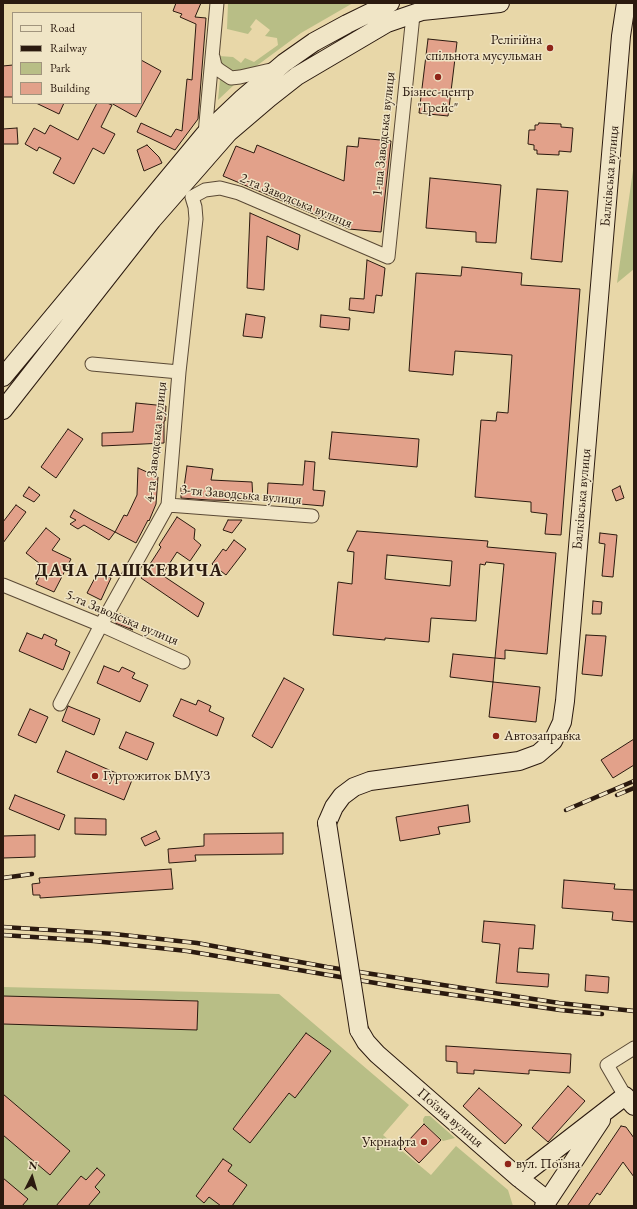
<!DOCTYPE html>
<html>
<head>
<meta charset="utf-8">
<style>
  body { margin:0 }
  #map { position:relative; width:637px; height:1209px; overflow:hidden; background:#e8d7a8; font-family:"EB Garamond",serif }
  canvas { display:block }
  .frame { position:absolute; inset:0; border:4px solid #2b1a0f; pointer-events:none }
  .legend { position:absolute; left:12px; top:12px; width:130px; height:92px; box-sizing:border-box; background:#f0e5c6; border:1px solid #a1947d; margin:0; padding:5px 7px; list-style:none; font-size:12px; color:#2b1a0f }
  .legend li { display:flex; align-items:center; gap:8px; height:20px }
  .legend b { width:20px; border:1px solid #a1947d }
  .north { position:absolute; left:12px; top:1157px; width:40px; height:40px; -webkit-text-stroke:3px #f0e5c6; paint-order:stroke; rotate:5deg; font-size:11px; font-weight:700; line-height:16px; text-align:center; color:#2b1a0f }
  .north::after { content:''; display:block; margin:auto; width:14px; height:18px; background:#2b1a0f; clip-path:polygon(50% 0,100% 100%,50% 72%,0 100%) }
</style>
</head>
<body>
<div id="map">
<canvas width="637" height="1209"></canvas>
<div class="frame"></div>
<ul class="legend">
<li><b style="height:5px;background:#f0e5c6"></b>Road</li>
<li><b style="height:5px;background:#2b1a0f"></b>Railway</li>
<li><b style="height:11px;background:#b8be86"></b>Park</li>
<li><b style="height:11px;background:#e2a18a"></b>Building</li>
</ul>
<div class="north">N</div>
</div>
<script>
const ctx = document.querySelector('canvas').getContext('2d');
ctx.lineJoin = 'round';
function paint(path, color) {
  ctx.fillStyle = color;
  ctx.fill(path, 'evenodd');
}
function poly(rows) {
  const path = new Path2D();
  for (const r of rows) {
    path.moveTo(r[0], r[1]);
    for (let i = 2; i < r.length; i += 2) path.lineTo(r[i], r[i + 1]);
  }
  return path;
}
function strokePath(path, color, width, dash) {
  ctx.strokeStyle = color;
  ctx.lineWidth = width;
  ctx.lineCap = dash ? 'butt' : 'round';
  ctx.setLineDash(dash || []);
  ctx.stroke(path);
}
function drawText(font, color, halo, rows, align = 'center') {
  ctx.font = font + ' "EB Garamond",serif';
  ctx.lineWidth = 3;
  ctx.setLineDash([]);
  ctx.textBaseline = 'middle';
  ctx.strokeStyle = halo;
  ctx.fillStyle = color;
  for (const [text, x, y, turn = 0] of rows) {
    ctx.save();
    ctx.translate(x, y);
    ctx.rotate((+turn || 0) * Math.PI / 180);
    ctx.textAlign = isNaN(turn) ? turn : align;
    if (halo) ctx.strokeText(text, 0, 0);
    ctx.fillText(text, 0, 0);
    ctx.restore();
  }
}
paint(poly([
  [228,3,353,3,301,33,247,73,239,75,226,69,220,62,219,56,233,57,241,63,245,58,254,62,278,45,277,38,265,36,270,30,256,19,250,27,252,29,248,34,227,29],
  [220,79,236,83,218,100],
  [634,163,634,269,617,283],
  [3,987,279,994,409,1105,383,1135,431,1175,456,1146,508,1190,513,1206,3,1206],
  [425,1116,430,1116,455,1138,443,1141,423,1122,423,1119]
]), '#b8be86');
const building = poly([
  [176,3,201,3,195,17,206,18,198,119,175,150,137,132,141,123,171,137,176,129,182,131,187,79,192,80,196,24,180,17,182,14,173,11,176,3],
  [428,39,457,42,448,116,419,113,428,39],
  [141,60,161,71,136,117,111,103,141,103,141,60],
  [13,65,13,97,3,97,3,66,13,65],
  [36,103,64,103,59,114,36,103],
  [97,103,107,103,112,105,101,127,115,134,104,154,93,148,74,184,53,173,61,158,39,147,37,151,25,144,34,128,45,134,50,125,78,140,97,103],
  [539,123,561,124,561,127,573,128,571,152,559,151,559,155,537,154,537,150,534,150,534,145,528,144,529,130,535,130,535,125,538,125,539,123],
  [17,128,18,144,3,144,3,129,17,128],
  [359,138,391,141,381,232,349,229,223,176,236,146,254,153,257,145,344,181,347,146,358,147,359,138],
  [147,145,159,157,162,163,144,171,137,150,147,145],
  [430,178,501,185,496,243,476,242,476,232,426,228,430,178],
  [537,189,568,191,562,262,531,259,537,189],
  [250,213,300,235,298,250,267,236,264,290,247,288,250,213],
  [367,260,385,268,382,296,376,295,374,313,349,310,350,298,364,299,367,260],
  [462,267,522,273,521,285,580,289,561,535,545,534,547,514,531,512,531,502,475,497,481,420,496,421,497,412,508,413,512,355,455,351,453,375,409,371,416,273,461,276,462,267],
  [246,314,265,317,262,338,243,336,246,314],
  [321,315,350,318,349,330,320,327,321,315],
  [136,403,166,406,165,421,164,421,164,443,102,446,102,433,133,432,136,403],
  [68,429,83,439,56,478,41,467,68,429],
  [332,432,419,439,417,467,329,459,332,432],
  [305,461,315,462,313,490,325,491,323,506,267,501,268,483,303,485,305,461],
  [187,466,213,469,211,480,252,482,253,501,209,500,181,498,181,487,184,487,187,466],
  [138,468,158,477,156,504,149,521,148,520,136,543,115,532,124,515,127,516,137,495,138,468],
  [620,486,624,498,616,501,612,490,620,486],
  [29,487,40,495,34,502,23,496,29,487],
  [16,505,26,512,3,543,3,522,16,505],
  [74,510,90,519,115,532,109,540,84,525,78,529,70,524,76,520,70,517,74,510],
  [177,517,195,529,194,539,201,545,190,561,177,552,162,575,204,603,198,617,141,578,161,547,159,545,177,517],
  [228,520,242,520,232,533,223,530,228,520],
  [46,528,60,539,52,550,71,559,54,592,36,584,44,567,26,553,46,528],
  [357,531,488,541,487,547,556,553,547,654,505,650,505,659,495,658,504,564,486,562,485,565,480,564,476,621,431,618,429,642,385,638,385,640,333,635,338,582,352,584,354,552,347,551,357,531],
  [387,555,452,561,450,586,385,579,387,555],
  [600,533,617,535,613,577,602,576,605,544,599,543,600,533],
  [234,540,246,549,226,575,212,564,223,549,226,551,234,540],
  [98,572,111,578,101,600,87,593,98,572],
  [593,601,602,602,601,614,592,614,593,601],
  [120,614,135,621,130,628,133,630,115,623,120,614],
  [27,633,42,639,44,634,57,640,55,645,70,652,63,670,19,651,27,633],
  [586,635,606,636,602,676,582,674,586,635],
  [453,654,495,658,493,682,450,677,453,654],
  [104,666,119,672,122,667,135,673,132,678,148,685,140,702,97,683,104,666],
  [284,678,304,689,272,748,252,736,284,678],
  [493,682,540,687,536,722,489,717,493,682],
  [181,699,196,705,198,700,211,706,209,711,224,718,217,736,173,716,181,699],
  [68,706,100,719,94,735,62,721,68,706],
  [30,709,48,717,36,743,18,735,30,709],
  [126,732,154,743,147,760,119,748,126,732],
  [634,739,634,765,613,778,601,760,634,739],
  [66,751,132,780,124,800,57,772,66,751],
  [15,795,65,815,59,830,9,809,15,795],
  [468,805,470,822,438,827,440,834,400,841,396,817,468,805],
  [75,818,106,819,106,835,75,834,75,818],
  [156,831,160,839,145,846,141,838,156,831],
  [283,833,283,854,195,855,196,861,169,863,168,849,204,846,204,834,283,833],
  [35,835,35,857,3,858,3,836,35,835],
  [171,869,173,889,40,898,40,895,33,895,32,884,40,883,39,878,171,869],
  [564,880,615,884,614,889,634,890,634,922,612,920,613,912,562,908,564,880],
  [484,921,535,925,533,949,519,948,517,972,549,974,548,987,496,983,500,944,482,942,484,921],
  [586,975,609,977,608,993,585,991,586,975],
  [3,996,198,1001,197,1030,3,1024,3,996],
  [306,1033,331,1051,295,1098,289,1093,250,1143,233,1129,306,1033],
  [446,1046,571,1054,570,1073,529,1070,529,1074,474,1070,474,1074,457,1073,457,1062,446,1061,446,1046],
  [568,1086,585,1101,548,1142,532,1128,568,1086],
  [479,1088,522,1125,505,1144,463,1106,479,1088],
  [3,1094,70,1151,50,1175,3,1135,3,1094],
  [424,1124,441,1140,419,1163,404,1149,410,1143,408,1141,424,1124],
  [621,1126,626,1127,634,1138,634,1177,623,1162,600,1195,597,1193,588,1206,567,1206,621,1126],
  [223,1159,232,1165,228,1171,247,1185,232,1206,221,1206,209,1197,204,1203,196,1196,223,1159],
  [97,1168,105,1175,95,1187,100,1192,88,1206,56,1206,81,1176,86,1180,97,1168],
  [3,1178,28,1199,22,1206,3,1206,3,1178]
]);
paint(building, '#e2a18a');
strokePath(building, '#2b1a0f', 1);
const street = poly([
  [213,57,215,66,219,70,231,78,240,77,275,69],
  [205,134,217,3],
  [192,197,205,190,220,188,239,193,388,257,413,15],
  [92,364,179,372],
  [168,505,312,516],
  [3,585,101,625,183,662],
  [60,704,101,625,168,505,179,372,196,219,195,207,192,197],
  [625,1096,607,1065,634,1048]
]);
const secondary = poly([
  [3,377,205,134,243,98,284,63,314,42,347,24,390,3],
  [3,410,152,220,228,133,269,98,297,76,387,23,422,11,500,3],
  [327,823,334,807,342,796,354,787,370,781,519,761,538,754,553,741,562,722,565,701,621,36,626,3],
  [359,1030,366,1042,377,1054,519,1178,547,1200],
  [519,1178,625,1096,634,1106],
  [544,1206,601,1120]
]);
strokePath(street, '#5a4935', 15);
strokePath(secondary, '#2b1a0f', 20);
strokePath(street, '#f0e5c6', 13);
strokePath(secondary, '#f0e5c6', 18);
const rail = poly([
  [617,795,634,788],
  [566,810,634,781],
  [3,878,32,874],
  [3,927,114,934,197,943,327,967,559,1003,634,1011],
  [3,935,94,941,187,951,405,988,560,1010,602,1014]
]);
strokePath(rail, '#2b1a0f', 4.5);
strokePath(rail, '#f0e5c6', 3, [9]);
const secondaryBridge = poly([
  [327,823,359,1030]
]);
strokePath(secondaryBridge, '#2b1a0f', 20, []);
strokePath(secondaryBridge, '#f0e5c6', 18);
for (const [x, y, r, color] of [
  [550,48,4,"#8f2418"],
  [438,77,4,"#8f2418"],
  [496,736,4,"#8f2418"],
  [95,776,4,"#8f2418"],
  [424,1142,4,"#8f2418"],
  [508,1164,4,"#8f2418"]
]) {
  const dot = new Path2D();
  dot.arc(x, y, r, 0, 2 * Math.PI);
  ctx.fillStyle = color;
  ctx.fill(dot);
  strokePath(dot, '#f0e5c6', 1.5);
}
drawText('14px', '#2b1a0f', '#f0e5c6', [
  ["Релігійна",542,40,"right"],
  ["спільнота мусульман",542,56,"right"],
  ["Бізнес-центр",438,92,"center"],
  ["\"Грейс\"",438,108,"center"],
  ["Автозаправка",504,736],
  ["Гуртожиток БМУЗ",103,776],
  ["Укрнафта",416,1142,"right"],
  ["вул. Поїзна",516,1164]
], 'left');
drawText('14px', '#2b1a0f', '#f0e5c6', [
  ["1-ша Заводська вулиця",384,134,-84],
  ["Балківська вулиця",610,176,-85],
  ["2-га Заводська вулиця",296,201,23],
  ["4-та Заводська вулиця",156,442,-84],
  ["3-тя Заводська вулиця",241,495,5],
  ["Балківська вулиця",582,499,-85],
  ["5-та Заводська вулиця",122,618,23],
  ["Поїзна вулиця",450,1118,41]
]);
ctx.letterSpacing = '1px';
drawText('bold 18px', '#2b1a0f', '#f0e5c6', [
  ["ДАЧА ДАШКЕВИЧА",129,571]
]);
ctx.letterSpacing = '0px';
</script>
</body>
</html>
